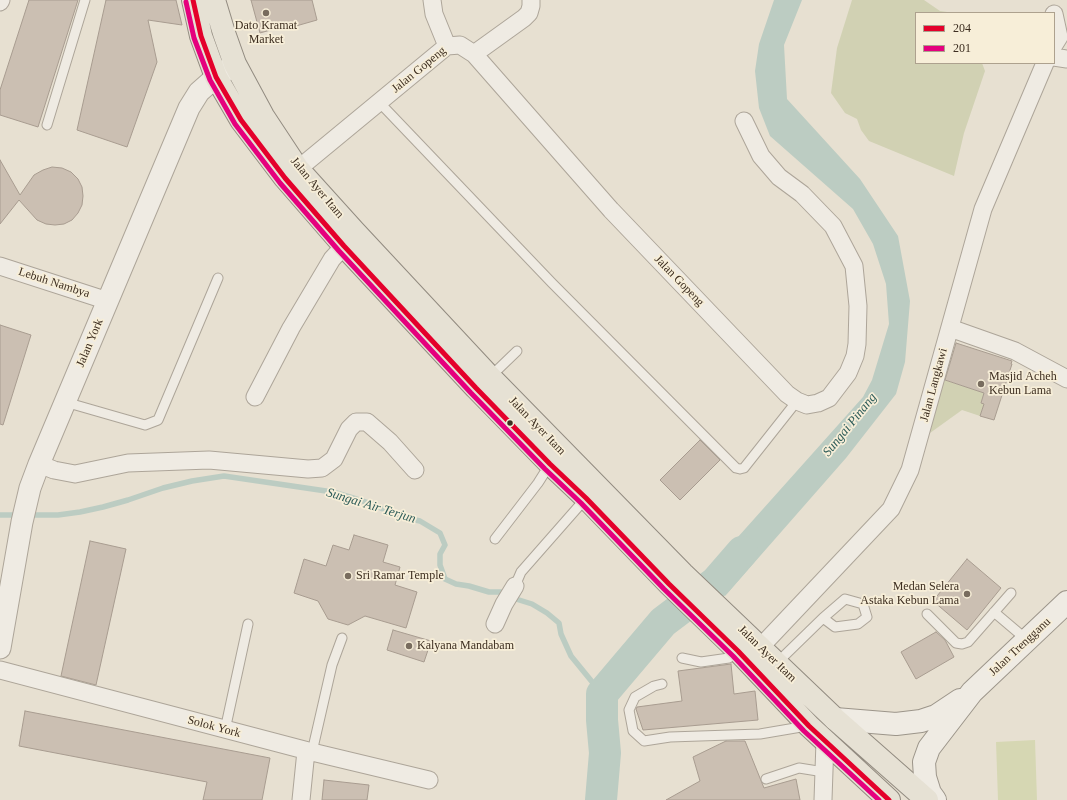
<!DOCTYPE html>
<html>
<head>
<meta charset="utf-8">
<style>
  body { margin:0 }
  #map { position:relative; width:1067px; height:800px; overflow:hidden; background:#e7e0d1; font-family:Georgia,serif }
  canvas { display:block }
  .legend { position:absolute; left:915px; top:12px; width:140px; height:52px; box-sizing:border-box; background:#f7eed8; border:1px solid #ada18e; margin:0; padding:5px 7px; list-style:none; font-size:12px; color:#3d2e20 }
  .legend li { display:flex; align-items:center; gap:8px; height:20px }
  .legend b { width:20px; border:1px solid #ada18e }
</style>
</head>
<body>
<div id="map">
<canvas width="1067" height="800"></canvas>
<ul class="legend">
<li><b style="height:5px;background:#e4002b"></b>204</li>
<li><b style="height:5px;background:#e5007d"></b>201</li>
</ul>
</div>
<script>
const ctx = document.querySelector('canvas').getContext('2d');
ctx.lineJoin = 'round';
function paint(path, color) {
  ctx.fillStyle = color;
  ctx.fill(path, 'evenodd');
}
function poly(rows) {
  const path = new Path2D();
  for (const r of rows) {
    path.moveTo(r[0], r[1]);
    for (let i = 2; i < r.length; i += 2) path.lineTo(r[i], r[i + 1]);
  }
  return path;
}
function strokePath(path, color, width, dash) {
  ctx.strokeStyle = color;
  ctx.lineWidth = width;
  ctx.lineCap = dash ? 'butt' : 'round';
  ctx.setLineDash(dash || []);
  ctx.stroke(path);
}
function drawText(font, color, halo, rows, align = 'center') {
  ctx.font = font + ' Georgia,serif';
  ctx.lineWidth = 3.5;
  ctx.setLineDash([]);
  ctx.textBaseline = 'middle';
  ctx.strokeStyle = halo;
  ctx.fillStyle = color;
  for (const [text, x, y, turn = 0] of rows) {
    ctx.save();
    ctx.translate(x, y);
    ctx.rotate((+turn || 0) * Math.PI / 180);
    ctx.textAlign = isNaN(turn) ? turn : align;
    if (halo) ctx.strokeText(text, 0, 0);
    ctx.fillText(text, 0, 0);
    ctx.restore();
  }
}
paint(poly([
  [1035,740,1037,800,998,800,996,742]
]), '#d6d7b3');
paint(poly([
  [852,0,924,0,940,11,954,13,916,13,916,63,982,63,985,71,964,133,954,176,869,141,861,130,857,119,845,113,831,93,837,48],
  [941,379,979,391,985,391,981,403,984,404,980,416,962,410,930,433]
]), '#d1d1b3');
paint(poly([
  [774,0,802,0,784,45,787,99,860,179,898,236,910,301,905,362,896,394,846,458,725,596,704,575,863,397,872,380,889,324,886,284,873,244,853,209,770,136,759,108,755,71,759,44]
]), '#bcccc2');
strokePath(poly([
  [0,515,20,515],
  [28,515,58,515,80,512,103,507,128,500,163,488,192,481,224,476,333,492,353,498,372,504,401,517,420,521,440,533,445,545,440,554,440,565,445,579,456,584,469,586,489,592,501,592,516,599,532,604,547,613,559,623,561,634,571,656,602,694]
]), '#bcccc2', 5.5);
strokePath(poly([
  [601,800,605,753,602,720,602,694,663,622,716,582,742,552]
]), '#bcccc2', 32);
const building = poly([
  [29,0,78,0,38,127,0,115,0,90,29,0],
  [106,0,176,0,182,25,148,20,157,62,127,147,77,130,106,0],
  [251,0,312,0,317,20,296,26,295,23,260,33,251,0],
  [0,160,20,195,34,175,43,170,52,167,62,168,71,172,78,179,82,187,83,196,82,205,78,213,72,220,64,224,55,225,46,224,37,220,19,200,0,224,0,160],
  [0,325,31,335,3,425,0,424,0,325],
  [956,343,1012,361,1011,364,1012,364,994,420,980,416,984,404,981,403,984,393,945,380,956,343],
  [700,440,720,460,680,500,660,480,700,440],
  [354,535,388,545,383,562,400,567,395,585,417,592,406,628,365,616,348,625,328,619,318,601,294,593,304,559,326,566,333,545,349,550,354,535],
  [90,541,126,549,96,685,61,676,90,541],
  [967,559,1001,588,967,630,933,601,967,559],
  [393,630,431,641,424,662,387,650,393,630],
  [936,632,945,640,954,657,916,679,901,652,936,632],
  [731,664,734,694,755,691,758,720,643,730,636,709,637,707,682,701,678,671,731,664],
  [25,711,270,758,262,800,203,800,207,782,19,746,25,711],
  [726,741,745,741,764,788,796,779,800,800,666,800,700,781,693,757,726,741],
  [324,780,369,785,367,800,322,800,324,780]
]);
paint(building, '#cbbfb2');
strokePath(building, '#a89c90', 1);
const service = poly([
  [379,102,552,283,736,468,740,469,744,468,797,401],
  [47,125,85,0],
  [490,377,517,351],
  [65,402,145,425,158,420,218,278],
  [495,539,538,483,550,464],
  [515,586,521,572,586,498],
  [994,612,1027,640],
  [927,614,956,643,962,644,968,642,1011,593],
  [682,658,701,662,729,658,738,651],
  [777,664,785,655,823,618,845,599,863,604,867,617,858,624,835,627,823,618],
  [662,684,654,686,635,697,629,710,633,731,644,741,670,737,760,734,807,726],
  [225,730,248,624],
  [312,752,332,665,342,638],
  [766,779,799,768,824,772]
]);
const minor = poly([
  [432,0,434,14,447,46],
  [0,2,1,0],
  [1054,14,1059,37,1054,45],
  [474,54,524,18,529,13,531,6,531,0],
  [1054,57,1067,59],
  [298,169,447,46,460,45,474,54,611,210,787,394,797,401,807,405,818,403,829,398,848,373,855,356,857,344,858,306,854,266,833,226,802,194,779,177,761,156,744,121],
  [0,266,108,301],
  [950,328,1015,351,1067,379],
  [255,397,291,328,332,259,344,246],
  [39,464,54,470,75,474,128,463,209,460,308,469,322,468,334,459,349,429,356,422,367,422,390,442,415,470],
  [495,624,504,604,515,586],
  [752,656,891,509,910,470,983,209,1045,63],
  [0,670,312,752,429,780],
  [301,800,306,751],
  [823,800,825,741]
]);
const tertiary = poly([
  [0,648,22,522,30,488,39,464,189,108,199,92,216,77,235,64]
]);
const secondary = poly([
  [835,719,896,724,921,721,936,716,960,700],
  [935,800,930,793,925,777,924,762,929,748,972,692,1067,602]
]);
const primary = poly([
  [193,0,201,36,216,77,241,120,285,178,344,246,476,388,550,464,586,498,669,584,738,651,809,726,889,800],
  [214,0,224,33,235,64,263,116,298,169,354,231,490,377,683,574,835,719,927,800]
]);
strokePath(service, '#ada599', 11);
strokePath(minor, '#ada599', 19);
strokePath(tertiary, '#ada599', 23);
strokePath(secondary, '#9c958a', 24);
strokePath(primary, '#928b80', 24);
strokePath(service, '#efebe3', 9);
strokePath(minor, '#efebe3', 17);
strokePath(tertiary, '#efebe3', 21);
strokePath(secondary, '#efebe3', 22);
strokePath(primary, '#e6e1d4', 22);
strokePath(poly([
  [193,0,201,36,216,77,241,120,285,178,344,246,476,388,550,464,586,498,669,584,738,651,809,726,889,800]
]), '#e4002b', 5);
strokePath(poly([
  [186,2,194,38,210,80,235,124,280,183,339,251,471,393,545,469,581,503,664,589,733,656,804,731,879,800]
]), '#e5007d', 5);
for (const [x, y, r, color] of [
  [266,13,4,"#786c5e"],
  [981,384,4,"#786c5e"],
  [510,423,3.5,"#3d2e20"],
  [348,576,4,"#786c5e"],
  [967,594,4,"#786c5e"],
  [409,646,4,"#786c5e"]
]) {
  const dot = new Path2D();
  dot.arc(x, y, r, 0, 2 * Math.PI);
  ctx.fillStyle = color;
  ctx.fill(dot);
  strokePath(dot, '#f7eed8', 1.5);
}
drawText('12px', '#3d2e20', '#f7eed8', [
  ["Dato Kramat",266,26,"center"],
  ["Market",266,40,"center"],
  ["Masjid Acheh",989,377],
  ["Kebun Lama",989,391],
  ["Sri Ramar Temple",356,576],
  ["Medan Selera",959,587,"right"],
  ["Astaka Kebun Lama",959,601,"right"],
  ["Kalyana Mandabam",417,646]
], 'left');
drawText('12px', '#3d2e20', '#f7eed8', [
  ["Jalan Gopeng",419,70,-39],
  ["Jalan Ayer Itam",317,188,50],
  ["Jalan Gopeng",679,281,46],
  ["Lebuh Nambya",54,283,18],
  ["Jalan York",90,343,-67],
  ["Jalan Langkawi",934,385,-75],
  ["Jalan Ayer Itam",537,426,46],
  ["Jalan Trengganu",1020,647,-43],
  ["Jalan Ayer Itam",767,654,44],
  ["Solok York",214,727,15]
]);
drawText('italic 13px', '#2f5d5a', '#f7eed8', [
  ["Sungai Pinang",850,425,-51],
  ["Sungai Air Terjun",371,506,17]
]);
</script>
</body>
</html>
